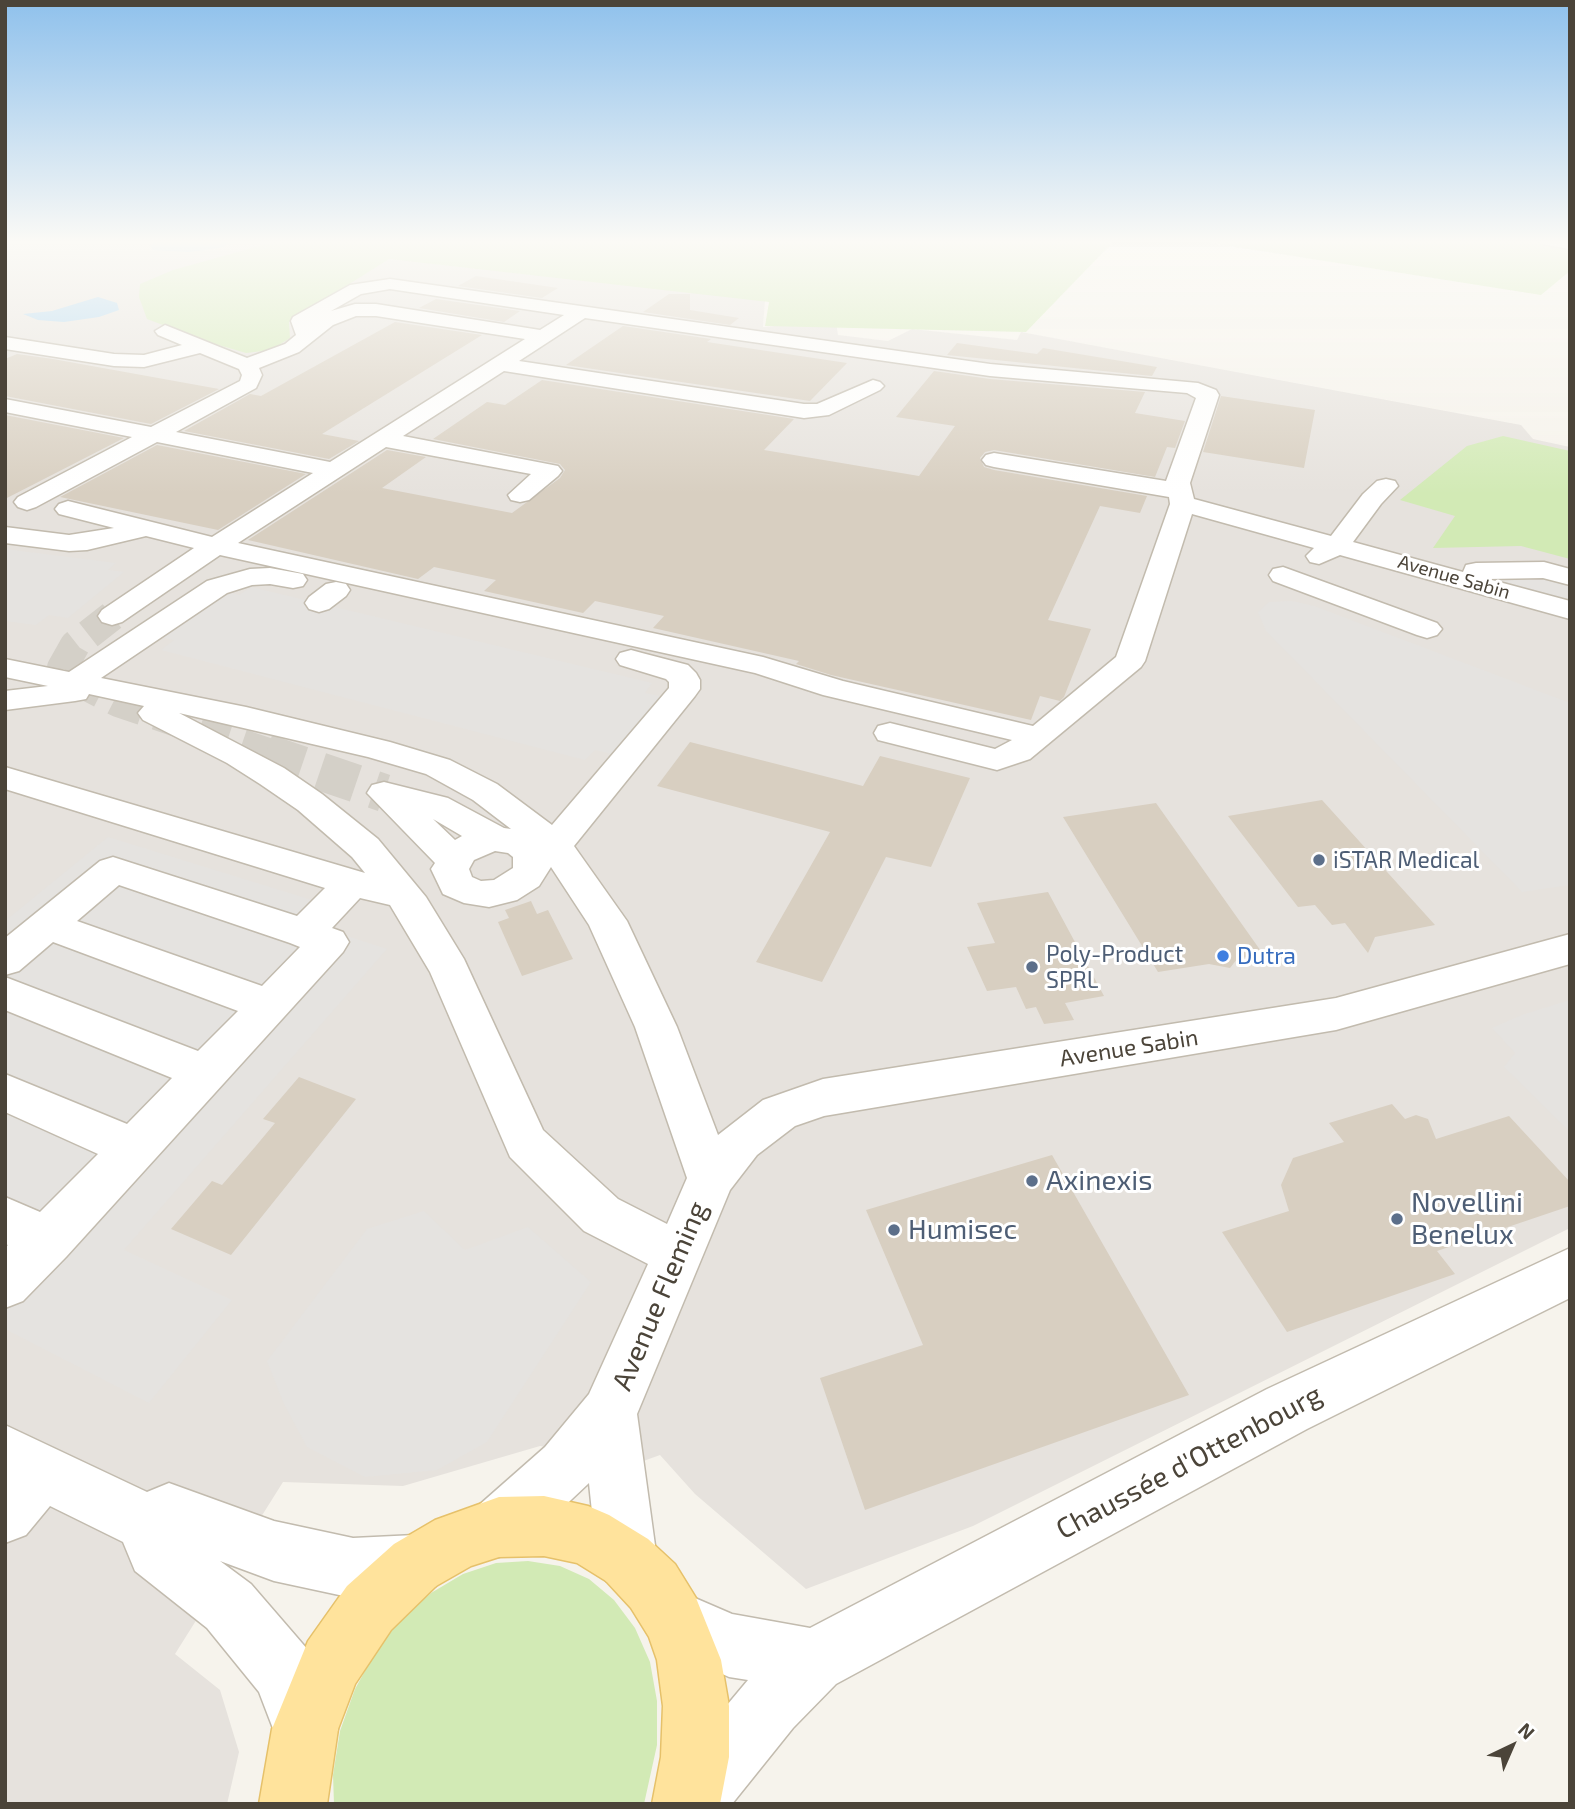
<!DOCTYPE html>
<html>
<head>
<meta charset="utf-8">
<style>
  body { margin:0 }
  #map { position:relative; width:1575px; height:1809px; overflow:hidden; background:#f6f3ec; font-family:"Exo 2",sans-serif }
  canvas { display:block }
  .frame { position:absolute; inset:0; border:7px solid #4b4439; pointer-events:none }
  .north { position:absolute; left:1477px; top:1711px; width:70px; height:70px; -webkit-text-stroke:5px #fff; paint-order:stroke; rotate:44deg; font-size:19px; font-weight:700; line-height:28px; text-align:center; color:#4b4439 }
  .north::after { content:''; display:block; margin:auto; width:24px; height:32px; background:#4b4439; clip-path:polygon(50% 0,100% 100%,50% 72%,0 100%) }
</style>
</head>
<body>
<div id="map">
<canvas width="1575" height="1809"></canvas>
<div class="frame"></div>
<div class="north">N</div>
</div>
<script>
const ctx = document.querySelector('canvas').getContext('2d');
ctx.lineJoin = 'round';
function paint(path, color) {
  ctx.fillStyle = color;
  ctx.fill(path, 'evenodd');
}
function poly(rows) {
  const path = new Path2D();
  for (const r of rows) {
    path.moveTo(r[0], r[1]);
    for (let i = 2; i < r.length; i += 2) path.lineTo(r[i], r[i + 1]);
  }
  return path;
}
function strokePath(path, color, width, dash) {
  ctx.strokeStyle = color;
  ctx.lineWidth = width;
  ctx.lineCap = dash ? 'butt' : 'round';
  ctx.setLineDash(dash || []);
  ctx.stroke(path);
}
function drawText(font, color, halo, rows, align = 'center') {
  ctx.font = font + ' "Exo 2",sans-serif';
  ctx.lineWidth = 6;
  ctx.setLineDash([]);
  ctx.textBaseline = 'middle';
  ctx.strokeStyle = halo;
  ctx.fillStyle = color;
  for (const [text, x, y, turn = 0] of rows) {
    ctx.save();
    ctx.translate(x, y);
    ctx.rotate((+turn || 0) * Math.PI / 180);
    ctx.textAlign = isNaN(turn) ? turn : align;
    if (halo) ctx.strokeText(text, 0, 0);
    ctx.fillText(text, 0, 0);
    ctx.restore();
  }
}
paint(poly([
  [5,241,284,241,391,259,765,300,763,327,836,321,838,335,888,341,912,329,1017,340,1021,332,1521,425,1533,439,1570,447,1570,1228,973,1526,806,1589,695,1494,660,1455,638,1463,540,1446,403,1486,283,1482,175,1654,220,1690,239,1752,227,1804,5,1804]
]), '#e6e2dd');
paint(poly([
  [277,241,1114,241,1026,332,765,326,769,302,389,259,289,322,290,338,271,350,246,353,205,341,147,319,139,297,140,284,173,270],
  [1198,241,1570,241,1570,271,1541,295],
  [1503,436,1570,451,1570,559,1521,546,1433,548,1455,516,1400,500,1467,446],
  [528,1561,560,1566,589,1579,614,1600,635,1628,650,1662,657,1701,657,1745,644,1804,334,1804,333,1775,340,1731,355,1689,376,1651,401,1619,431,1593,463,1574,496,1563]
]), '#d2eab5');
paint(poly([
  [5,549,116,563,108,570,124,572,68,618,49,615,36,625,5,621],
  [1551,575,1570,580,1570,604,1467,576],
  [251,587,652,683,645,693,665,697,615,755,595,750,585,760,161,650,174,640,157,636,223,591,239,595],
  [1292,601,1314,606,1570,703,1570,885,1522,892,1266,631,1258,612,1269,602],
  [108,837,315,901,298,920,387,949,124,1250,232,1300,149,1403,5,1329,5,921],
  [1570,1000,1570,1132,1504,1067,1515,1053,1492,1028,1522,1015],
  [424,1211,465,1250,528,1227,591,1282,487,1442,437,1470,365,1477,307,1447,284,1404,267,1361,367,1229]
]), '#e5e3e0');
paint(poly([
  [153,241,239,241,219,248,189,252,153,250,150,246],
  [98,297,117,303,119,310,99,317,64,322,38,320,23,314,52,311]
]), '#a9d4f2');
paint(poly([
  [476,276,558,288,542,298,458,286],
  [669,294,690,294,690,310,739,318,730,325,643,312],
  [436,299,520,311,504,322,419,308],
  [395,322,482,335,322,434,359,441,329,459,184,431,250,394,261,396],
  [623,326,711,339,707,342,847,363,810,401,566,365],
  [957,343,1037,354,1043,348,1157,367,1152,376,947,355],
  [17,354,53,359,219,389,151,424,5,396,5,359],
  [934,371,990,379,1145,392,1135,413,1185,421,1175,448,1167,447,1155,477,994,450,985,452,980,458,984,467,994,470,1147,496,1140,513,1100,506,1048,620,1091,629,1064,697,1060,701,1040,696,1031,720,831,675,796,664,799,661,653,628,664,616,595,601,583,613,484,591,496,580,434,567,418,579,248,540,387,450,426,457,382,488,512,513,560,478,565,470,560,464,433,439,487,402,505,405,542,380,794,419,764,450,919,476,955,426,896,417],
  [1221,396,1315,410,1304,468,1203,452],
  [5,415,124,438,5,499],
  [157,445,306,474,218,530,60,497],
  [690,742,863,786,880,756,970,778,931,867,886,857,822,982,756,962,830,832,657,786],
  [1322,800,1435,925,1375,937,1368,953,1345,923,1332,925,1315,905,1298,907,1228,816],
  [1156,803,1263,954,1237,959,1230,968,1209,964,1158,972,1063,817],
  [1048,892,1104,996,1065,1003,1074,1020,1044,1024,1036,1007,1026,1009,1016,987,987,991,967,947,995,943,977,903],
  [531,901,537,914,548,910,573,959,522,976,498,922,509,918,505,910],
  [299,1077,356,1099,231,1255,171,1229,212,1181,222,1185,255,1147,275,1123,263,1119],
  [1392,1104,1405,1119,1416,1115,1428,1119,1436,1139,1509,1116,1570,1182,1570,1206,1437,1251,1455,1274,1287,1332,1222,1232,1289,1211,1281,1185,1293,1158,1344,1142,1329,1123],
  [1052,1155,1189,1395,865,1510,820,1378,923,1345,866,1210]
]), '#d8cfc1');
strokePath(poly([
  [112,616,75,645,62,668,85,685,118,702,271,754]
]), '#d4d0c8', 30, [30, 15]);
strokePath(poly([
  [266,753,384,793]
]), '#d4d0c8', 38, [38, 19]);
const minor = poly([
  [1541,241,1570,241,1570,249,1543,244,1541,241],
  [390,279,990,364,1198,383,1216,390,1219,395,1190,483,1194,499,1331,536,1363,494,1377,481,1386,479,1395,481,1398,486,1381,504,1353,542,1463,572,1466,565,1476,563,1544,562,1570,569,1570,585,1543,578,1488,579,1570,601,1570,619,1340,555,1319,564,1310,562,1306,556,1314,548,1192,514,1145,661,1141,667,1030,759,997,770,878,740,874,733,878,726,890,723,995,749,1012,740,823,695,755,673,220,555,122,622,112,625,102,622,98,616,102,610,194,548,146,536,87,550,69,551,5,543,5,527,69,535,114,528,59,514,55,509,59,504,68,501,212,537,313,473,157,442,36,507,27,510,18,507,14,502,18,497,132,437,5,412,5,399,151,427,240,381,242,375,239,369,200,353,144,367,114,366,5,349,5,337,114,354,144,355,182,345,158,335,155,331,165,325,247,358,285,344,296,335,291,321,293,317,350,285,390,279],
  [390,289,564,315,540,330,376,304,355,304,331,311,361,294,390,289],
  [356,316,376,316,525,339,330,462,176,432,256,388,262,375,259,368,299,352,333,325,356,316],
  [585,318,990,376,1187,393,1196,398,1166,481,994,453,986,455,982,460,986,465,994,467,1169,497,1170,504,1116,657,1033,726,843,681,763,657,238,543,386,447,531,474,508,495,511,500,520,502,529,500,558,476,562,471,558,466,403,436,504,371,804,418,829,415,880,390,884,386,880,382,873,380,817,404,804,404,519,361,585,318],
  [1283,567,1437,623,1442,629,1437,635,1427,638,1417,635,1273,581,1269,575,1273,569,1283,567],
  [270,568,303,574,307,580,303,586,293,588,270,584,252,585,227,593,101,678,246,707,390,742,450,760,497,784,552,825,669,688,669,682,666,679,620,665,616,659,620,653,631,650,642,653,688,665,696,673,700,680,700,689,695,696,574,846,627,921,677,1027,718,1135,763,1100,823,1079,1336,998,1570,934,1570,964,1336,1030,824,1116,795,1126,757,1155,730,1190,637,1414,657,1560,648,1581,627,1590,606,1581,597,1560,589,1483,520,1548,499,1557,478,1548,469,1527,478,1506,545,1447,589,1394,648,1264,584,1231,510,1157,430,972,390,905,360,898,332,928,343,932,349,942,343,952,66,1257,23,1301,5,1308,5,1248,8,1245,5,1244,5,1197,40,1212,98,1154,5,1112,5,1074,127,1124,172,1078,5,1010,5,977,198,1051,238,1011,53,942,19,971,5,975,5,938,100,861,113,857,297,916,325,888,5,789,5,767,365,873,352,857,298,810,260,784,227,763,143,720,138,713,144,706,89,694,86,699,75,701,5,710,5,691,48,686,5,677,5,659,69,672,207,581,250,569,270,568],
  [179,713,368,757,426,774,473,800,511,829,504,828,448,798,384,782,372,785,367,793,435,863,431,869,443,894,464,903,489,907,517,900,539,886,551,867,589,925,635,1027,687,1178,667,1224,618,1199,543,1130,464,959,426,897,378,839,322,794,284,768,179,713],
  [433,819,462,836,455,840,433,819],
  [495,851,508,853,513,857,513,868,494,880,481,881,472,877,469,869,474,860,495,851],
  [119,885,290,943,300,947,262,986,77,921,119,885],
  [336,582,346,584,350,590,346,596,329,609,319,612,309,609,305,603,309,597,326,584,336,582],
  [1570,1248,1570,1298,1307,1429,836,1684,793,1728,732,1804,664,1804,661,1796,671,1772,748,1680,729,1677,652,1642,643,1620,652,1598,674,1589,732,1614,810,1628,1267,1389,1570,1248],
  [5,1425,147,1492,169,1483,274,1521,353,1538,415,1535,436,1544,445,1565,436,1586,415,1595,353,1598,274,1581,220,1561,251,1584,308,1650,338,1729,328,1752,305,1762,282,1752,259,1692,207,1628,135,1571,123,1542,50,1506,26,1535,5,1543,5,1425]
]);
const major = poly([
  [544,1496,588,1506,609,1515,648,1539,675,1564,696,1598,721,1660,729,1706,729,1757,720,1804,652,1804,661,1757,663,1706,657,1660,649,1637,631,1608,606,1581,577,1563,544,1556,499,1557,471,1566,436,1586,391,1630,355,1684,338,1729,327,1804,259,1804,272,1729,308,1641,347,1586,394,1544,435,1520,499,1497,544,1496]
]);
strokePath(minor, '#c2bbae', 3);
strokePath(major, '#e6c16a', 3);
paint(minor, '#fff');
paint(major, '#ffe39c');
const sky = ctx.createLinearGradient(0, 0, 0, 494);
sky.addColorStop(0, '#8fc1ec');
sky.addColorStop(0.49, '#fbfaf6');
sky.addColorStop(1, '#fbfaf600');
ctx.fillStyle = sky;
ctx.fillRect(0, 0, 1575, 494);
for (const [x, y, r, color] of [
  [1319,860,7,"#5c6f8a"],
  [1223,956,7,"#3f7fe0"],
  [1032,967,7,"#5c6f8a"],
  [1032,1181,7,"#5c6f8a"],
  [1397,1219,7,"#5c6f8a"],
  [894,1230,7,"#5c6f8a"]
]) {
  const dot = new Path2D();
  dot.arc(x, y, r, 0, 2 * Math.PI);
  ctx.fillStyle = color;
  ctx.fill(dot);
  strokePath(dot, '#fff', 2.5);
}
drawText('19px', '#4b4439', '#fff', [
  ["Avenue Sabin",1454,577,16]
]);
drawText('23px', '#4e5e75', '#fff', [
  ["iSTAR Medical",1333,860],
  ["Poly-Product",1046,954],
  ["SPRL",1046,980]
], 'left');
drawText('23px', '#366cbe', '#fff', [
  ["Dutra",1237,956]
], 'left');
drawText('23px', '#4b4439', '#fff', [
  ["Avenue Sabin",1129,1048,-9]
]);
drawText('28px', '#4e5e75', '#fff', [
  ["Axinexis",1046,1181],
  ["Novellini",1411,1203],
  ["Benelux",1411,1235],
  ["Humisec",908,1230]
], 'left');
drawText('28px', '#4b4439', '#fff', [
  ["Avenue Fleming",660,1296,-67],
  ["Chaussée d'Ottenbourg",1189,1462,-28]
]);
</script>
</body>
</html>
